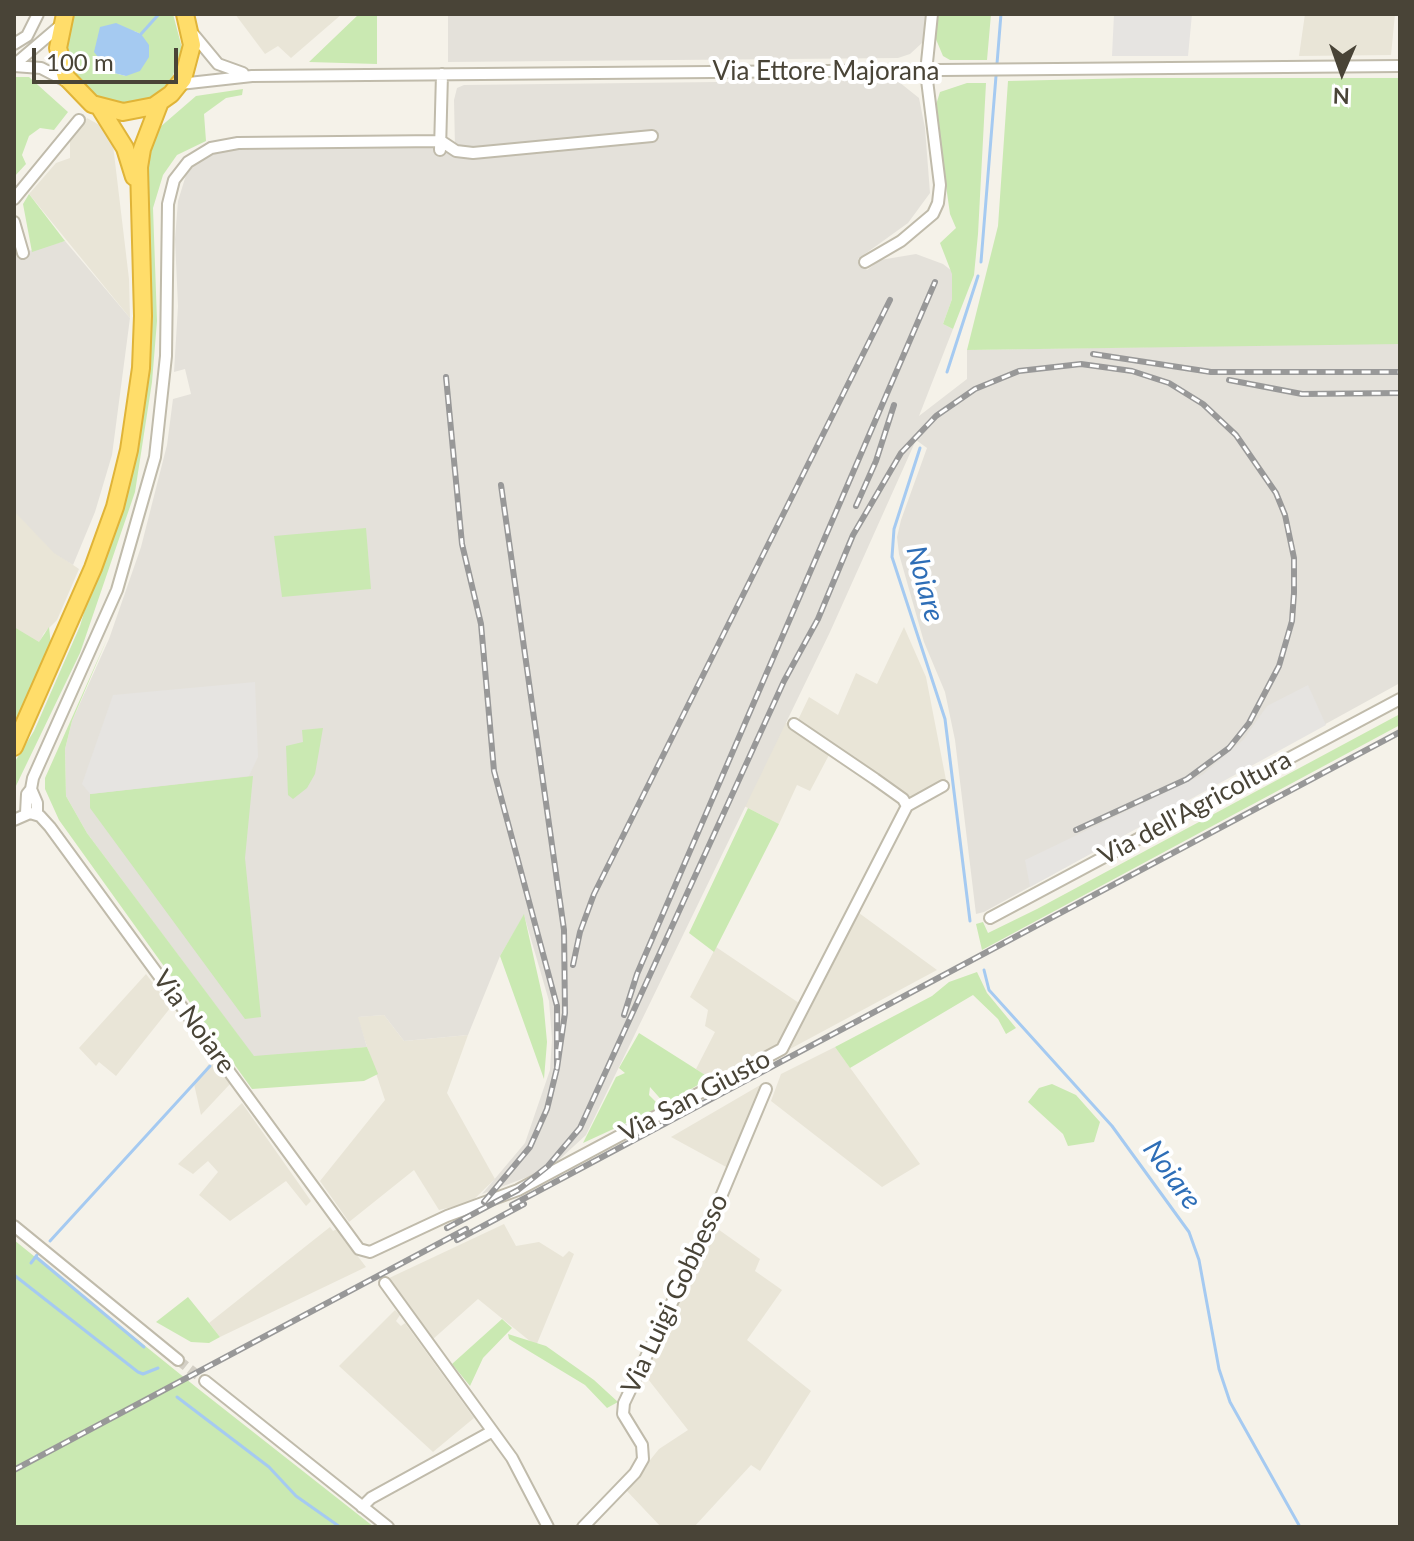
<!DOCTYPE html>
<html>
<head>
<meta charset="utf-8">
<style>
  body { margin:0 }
  #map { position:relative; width:1414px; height:1541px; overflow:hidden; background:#f5f2e9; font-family:Lato,sans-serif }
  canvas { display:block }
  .frame { position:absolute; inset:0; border:16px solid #494437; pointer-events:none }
  .north { position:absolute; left:1302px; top:32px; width:80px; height:80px; -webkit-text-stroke:6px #fff; paint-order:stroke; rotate:182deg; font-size:22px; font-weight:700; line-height:32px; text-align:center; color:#494437 }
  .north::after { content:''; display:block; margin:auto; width:28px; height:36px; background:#494437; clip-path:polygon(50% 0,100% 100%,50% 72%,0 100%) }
  .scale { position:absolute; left:32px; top:48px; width:146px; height:36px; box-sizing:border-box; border:4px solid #494437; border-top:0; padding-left:10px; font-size:24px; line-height:28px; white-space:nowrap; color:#494437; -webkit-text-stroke:6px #fff; paint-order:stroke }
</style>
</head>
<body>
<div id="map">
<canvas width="1414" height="1541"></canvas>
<div class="frame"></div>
<div class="north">N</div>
<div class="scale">100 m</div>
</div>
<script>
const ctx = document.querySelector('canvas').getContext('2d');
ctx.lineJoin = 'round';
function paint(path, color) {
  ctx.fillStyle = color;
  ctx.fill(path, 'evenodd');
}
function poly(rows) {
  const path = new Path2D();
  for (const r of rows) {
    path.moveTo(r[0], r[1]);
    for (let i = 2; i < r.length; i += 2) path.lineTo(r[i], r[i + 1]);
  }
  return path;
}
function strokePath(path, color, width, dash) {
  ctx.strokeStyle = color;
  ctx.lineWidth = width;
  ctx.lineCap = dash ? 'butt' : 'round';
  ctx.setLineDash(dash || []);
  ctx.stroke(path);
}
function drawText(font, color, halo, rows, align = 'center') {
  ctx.font = font + ' Lato,sans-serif';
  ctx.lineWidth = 8;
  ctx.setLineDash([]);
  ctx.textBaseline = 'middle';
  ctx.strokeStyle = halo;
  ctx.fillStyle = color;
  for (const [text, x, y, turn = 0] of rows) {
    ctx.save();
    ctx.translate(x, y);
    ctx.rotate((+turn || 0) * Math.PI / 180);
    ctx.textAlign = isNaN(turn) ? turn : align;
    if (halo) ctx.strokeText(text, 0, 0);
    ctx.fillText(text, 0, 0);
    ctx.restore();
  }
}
paint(poly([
  [235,14,342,14,291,58,278,46,265,54],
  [1305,14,1395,14,1391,55,1299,56],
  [87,118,103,127,113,145,129,279,130,318,29,194,56,163,70,158,70,138],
  [14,510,54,552,79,569,57,620,44,633,14,692],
  [904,627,926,677,946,780,934,785,914,803,797,722,809,697,838,715,856,673,877,684],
  [785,722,829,755,810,791,797,785,779,824,744,806],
  [859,913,937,970,790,1049],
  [716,947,799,1003,779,1044,714,1081,696,1069,715,1032,705,1026,708,1010,690,997],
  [146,974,171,1007,116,1076,99,1062,96,1066,79,1048],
  [384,1015,404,1041,468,1035,447,1093,495,1179,470,1203,439,1210,414,1170,349,1222,320,1181,385,1100,357,1017],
  [835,1047,920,1164,882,1187,771,1101,781,1074],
  [211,1061,230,1084,201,1115,194,1084],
  [762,1084,728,1168,671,1137],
  [242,1103,311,1201,306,1206,286,1181,230,1221,199,1195,218,1172,208,1161,193,1174,178,1164],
  [504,1224,516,1246,539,1242,563,1257,569,1251,574,1254,536,1346,478,1299,432,1340,387,1279],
  [330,1227,333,1231,337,1229,366,1267,220,1337,209,1323],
  [715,1227,760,1259,755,1271,782,1290,747,1340,811,1391,760,1471,751,1465,694,1527,661,1527,626,1490,659,1449,688,1430,644,1374],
  [395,1310,400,1315,396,1321,401,1326,405,1323,474,1418,433,1452,339,1366]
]), '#e9e5d7');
paint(poly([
  [448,14,927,14,923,42,910,54,898,58,448,62],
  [886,80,899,82,919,98,925,128,930,193,908,223,858,259,867,270,880,260,916,254,943,264,952,271,952,299,943,324,953,329,919,416,967,379,967,350,1400,343,1400,683,984,912,976,914,955,740,945,692,924,642,899,554,897,537,901,520,927,448,916,440,830,632,586,1135,549,1169,482,1194,525,1143,550,1070,552,1039,549,1001,524,915,500,956,468,1035,404,1041,384,1015,358,1017,367,1047,254,1057,87,833,66,796,65,749,72,721,109,639,141,547,167,445,173,399,191,394,185,369,174,372,178,306,175,239,178,201,186,175,195,164,218,152,234,150,455,147,454,100,457,88,464,85],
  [65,241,130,318,112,455,95,512,73,565,54,553,14,511,14,255]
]), '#e4e1da');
paint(poly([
  [75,14,173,14,182,48,171,81,153,96,131,104,120,104,90,93,74,76,66,54,66,42],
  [134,31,141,34,126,76,110,72,106,65],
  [359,14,377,14,377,64,309,62],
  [938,14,991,14,987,60,950,60,943,56,935,37],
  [14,77,29,77,68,112,54,130,40,128,29,136,22,155,26,164,14,177],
  [1135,78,1400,78,1400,344,967,350,998,226,1008,81],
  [967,83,986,83,978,234,974,275,953,329,943,324,952,299,952,274,940,243,956,228,950,214,935,108,940,92],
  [243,89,242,95,226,98,204,114,206,141,177,155,163,175,153,208,157,321,152,382,135,492,80,653,14,790,14,763,34,731,80,626,140,425,152,310,145,176,153,138,159,128,196,96],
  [29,194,65,241,32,252,23,204],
  [366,528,371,589,282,597,274,536],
  [14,627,39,642,49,627,51,645,14,727],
  [107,639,72,721,65,749,66,796,87,833,254,1056,367,1047,378,1074,364,1081,252,1089,59,820,45,789,45,778],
  [1400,714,1400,725,982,950,976,924,983,922,988,933,1037,909],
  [323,728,315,774,307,788,293,799,288,795,286,746,303,742,302,730],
  [253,776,245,858,261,1017,245,1019,90,808,90,794],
  [748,808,779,824,714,952,689,933],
  [524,914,543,999,547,1042,544,1079,500,956],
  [977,972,987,993,1016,1028,1006,1034,998,1019,973,995,850,1068,835,1047,932,996,949,982],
  [639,1033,710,1078,665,1104,650,1087,649,1095,661,1107,583,1143,616,1077,625,1073,619,1068],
  [1052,1084,1076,1095,1100,1122,1094,1142,1068,1146,1063,1134,1028,1102,1039,1088],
  [14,1240,196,1387,374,1527,14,1527],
  [188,1297,209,1323,220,1337,209,1343,191,1342,156,1322],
  [502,1319,512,1328,483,1358,470,1386,452,1364],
  [508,1334,546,1346,594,1380,618,1402,607,1408,585,1385,509,1339]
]), '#cae9b2');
paint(poly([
  [1114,14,1192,14,1188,56,1112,56],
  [255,682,258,757,249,776,90,794,82,784,113,695],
  [1308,685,1326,725,1030,887,1025,860,1202,775,1243,740,1267,706]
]), '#e6e4e1');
paint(poly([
  [116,23,141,34,149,45,149,57,140,71,126,76,110,72,94,52,100,27]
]), '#a5caf1');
strokePath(poly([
  [141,34,159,14],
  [981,262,1001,14],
  [947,372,978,276],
  [920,448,894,529,892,557,945,719,970,921],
  [984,970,989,990,1112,1126,1189,1232,1199,1260,1219,1369,1230,1402,1300,1527],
  [50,1241,210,1066],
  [36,1257,144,1347],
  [31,1263,37,1255],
  [14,1275,138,1372,143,1374,158,1368],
  [177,1397,269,1467,296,1496,340,1527]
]), '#a5caf1', 3);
strokePath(poly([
  [178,1360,205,1381]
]), '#d3cfc5', 10, [10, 5]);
const minor = poly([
  [194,35,218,64,243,73],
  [14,44,27,36,38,14],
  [14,65,61,25],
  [14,66,41,68,68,82],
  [180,84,252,76,1400,66],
  [440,150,442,74],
  [14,199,79,120],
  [14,222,23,253],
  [865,262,901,241,933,214,938,203,940,185,926,72,932,14],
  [31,789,33,778,117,590,155,457,166,356,168,204,174,180,188,162,211,148,238,143,441,141,456,151,473,153,652,136],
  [907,806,943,786],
  [26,813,27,794,31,789,37,803,37,815],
  [14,820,30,813,40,816,50,827,359,1249,370,1252,447,1216,518,1190,782,1049,907,806,903,799,875,779,794,724],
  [990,918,1400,699],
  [14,1226,178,1360],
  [385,1283,512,1458,548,1527],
  [205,1381,388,1527],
  [362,1507,371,1498,491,1432],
  [583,1527,635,1473,643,1459,642,1445,623,1414,624,1403,710,1223,766,1089]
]);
const highway = poly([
  [65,14,58,48,66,77,92,104,123,112,154,106,171,94,183,79,192,45,185,14],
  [100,108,125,148,134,177],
  [14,747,93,568,115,507,129,450,141,368,143,316,139,167,142,149,160,102]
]);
strokePath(minor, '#c0bbab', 14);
strokePath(highway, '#e0b438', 20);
strokePath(minor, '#fff', 10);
strokePath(highway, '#ffdd6a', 16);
const rail = poly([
  [1093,354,1211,372,1400,372],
  [446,377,462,544,481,624,494,771,557,1006,557,1068,565,1013,564,930,501,485],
  [1229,380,1302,394,1400,393],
  [856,506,876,461,894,405],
  [573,965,580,932,594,894,890,300],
  [624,1015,637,974,935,282],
  [484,1202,530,1147,547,1109,557,1068],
  [512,1205,1400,732],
  [447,1228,518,1190,548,1166,580,1128,784,681,818,619,853,535,901,453,936,416,975,389,1019,371,1081,364,1132,371,1169,383,1203,404,1236,435,1276,493,1285,515,1294,558,1294,593,1292,621,1279,666,1249,723,1229,748,1187,779,1076,830],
  [457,1240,524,1204],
  [14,1470,466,1229]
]);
strokePath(rail, '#989898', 6);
strokePath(rail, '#fff', 3, [9]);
drawText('26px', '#494437', '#fff', [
  ["Via Ettore Majorana",826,72],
  ["Via dell'Agricoltura",1195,808,-28],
  ["Via Noiare",194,1022,54],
  ["Via San Giusto",695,1096,-28],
  ["Via Luigi Gobbesso",675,1294,-65]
]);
drawText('italic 28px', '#2e6eb7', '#fff', [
  ["Noiare",925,584,75],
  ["Noiare",1172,1175,54]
]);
</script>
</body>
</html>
